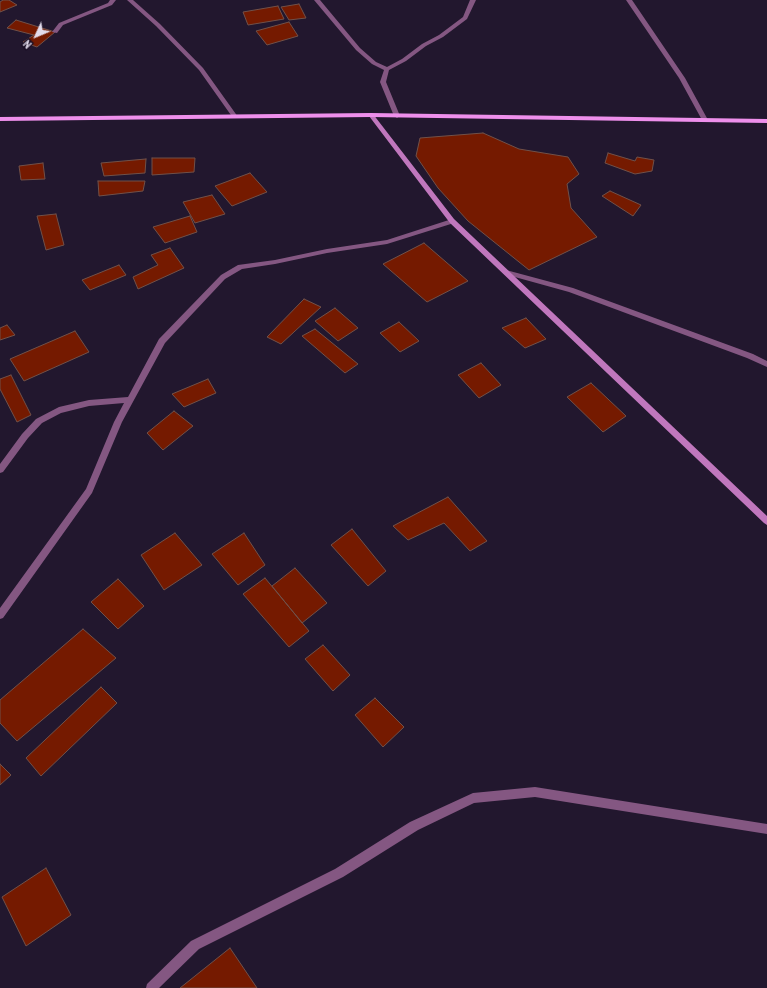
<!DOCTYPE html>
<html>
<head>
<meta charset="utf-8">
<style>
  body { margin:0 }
  #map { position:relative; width:767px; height:988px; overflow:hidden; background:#22172e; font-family:"Archivo Narrow",sans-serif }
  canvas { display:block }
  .north { position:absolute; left:16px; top:16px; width:40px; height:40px; -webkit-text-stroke:3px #190e24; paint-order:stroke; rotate:226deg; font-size:11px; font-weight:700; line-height:16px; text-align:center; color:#e3dcec }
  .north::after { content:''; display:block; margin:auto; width:14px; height:18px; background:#e3dcec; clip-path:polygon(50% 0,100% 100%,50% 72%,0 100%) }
</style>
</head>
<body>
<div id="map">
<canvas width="767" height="988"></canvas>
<div class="north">N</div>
</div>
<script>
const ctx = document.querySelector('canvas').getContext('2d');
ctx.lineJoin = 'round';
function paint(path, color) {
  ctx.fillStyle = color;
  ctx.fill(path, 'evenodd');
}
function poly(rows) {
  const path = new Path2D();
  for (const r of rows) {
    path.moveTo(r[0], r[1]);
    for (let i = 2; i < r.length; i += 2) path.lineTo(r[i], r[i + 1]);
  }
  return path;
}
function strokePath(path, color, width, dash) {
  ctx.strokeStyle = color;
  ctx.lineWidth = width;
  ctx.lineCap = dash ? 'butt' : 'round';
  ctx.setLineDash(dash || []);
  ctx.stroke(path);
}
const building = poly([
  [3,0,9,0,17,5,0,12,0,2,3,0],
  [299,4,306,18,289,20,281,7,299,4],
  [278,6,284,19,248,25,243,12,278,6],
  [16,20,55,32,37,47,23,42,34,35,7,28,16,20],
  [289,22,298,36,267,45,256,31,289,22],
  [483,133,519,149,568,157,579,174,567,184,571,208,597,237,529,270,468,221,438,188,416,156,420,138,483,133],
  [608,153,635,161,637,157,654,160,652,171,635,174,605,163,608,153],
  [152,158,195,158,194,172,152,175,152,158],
  [146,159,145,173,104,176,101,163,146,159],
  [43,163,45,179,21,180,19,166,43,163],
  [250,173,267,192,232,206,215,186,250,173],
  [98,181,145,181,143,191,99,196,98,181],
  [610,191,641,205,633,216,602,196,610,191],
  [212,195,225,214,195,223,183,202,212,195],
  [56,214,64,245,46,250,37,216,56,214],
  [190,216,197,232,165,243,153,227,190,216],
  [424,243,468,281,427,302,383,264,424,243],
  [170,248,184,268,138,289,133,277,158,265,151,255,170,248],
  [119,265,126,275,90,290,82,280,119,265],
  [304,299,321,307,281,344,267,337,304,299],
  [335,308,358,328,338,341,315,321,335,308],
  [526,318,546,339,525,348,502,328,526,318],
  [399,322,419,341,400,352,380,333,399,322],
  [7,325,15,335,0,340,0,328,7,325],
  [315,329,358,364,345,373,302,336,315,329],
  [75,331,89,352,24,381,10,359,75,331],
  [481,363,501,385,479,398,458,375,481,363],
  [11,375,31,415,17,422,0,389,0,379,11,375],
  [208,379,216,393,184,407,172,394,208,379],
  [591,383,626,416,603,432,567,397,591,383],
  [174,411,193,426,163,450,147,433,174,411],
  [448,497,487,541,470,551,444,523,408,540,393,526,448,497],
  [352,529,386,571,368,586,331,545,352,529],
  [175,533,202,565,164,590,141,555,175,533],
  [244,533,265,565,238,585,212,554,244,533],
  [295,568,327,603,302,623,272,586,295,568],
  [265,578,309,631,289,647,243,594,265,578],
  [118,579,144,606,118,629,91,602,118,579],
  [83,629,116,658,17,741,0,723,0,700,83,629],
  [323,645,350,675,333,691,305,659,323,645],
  [101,687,117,703,41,776,26,758,101,687],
  [375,698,404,727,383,747,355,715,375,698],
  [0,764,11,775,0,785,0,764],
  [46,868,71,915,26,946,2,897,46,868],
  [230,948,257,988,180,988,230,948]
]);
paint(building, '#751a00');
strokePath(building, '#715149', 1);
paint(poly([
  [110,0,116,0,112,5,63,25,57,33,52,32,59,23,108,3,110,0],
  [127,0,133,0,160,24,203,68,238,117,237,118,233,118,199,70,156,26,127,0],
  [314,0,320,0,360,48,376,62,387,67,402,59,422,44,439,35,463,17,470,0,476,0,467,19,443,37,426,46,406,61,389,70,386,82,400,116,397,118,394,116,380,82,384,70,372,64,356,50,314,0],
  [626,0,632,0,685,78,708,120,707,121,705,122,702,120,679,78,626,0],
  [452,219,454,219,454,223,387,244,327,253,275,264,242,269,225,279,165,343,122,422,92,493,3,618,0,619,0,608,86,489,114,422,124,403,89,406,61,413,42,423,28,438,3,472,0,473,0,464,22,434,36,419,59,407,89,400,128,397,159,339,221,275,238,265,275,260,327,249,387,240,452,219],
  [504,270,506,270,573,288,753,354,767,361,767,367,747,358,569,292,504,274,504,270],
  [535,787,767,824,767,834,535,797,474,803,418,830,343,877,199,949,159,988,146,988,147,984,191,941,335,869,410,822,473,793,535,787]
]), '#845782');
paint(poly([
  [371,113,373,114,454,219,767,516,767,525,764,523,450,223,369,116,368,115,371,113]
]), '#c077bd');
paint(poly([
  [371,113,767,119,767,123,371,117,0,121,0,117,371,113]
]), '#ee8feb');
</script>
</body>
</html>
